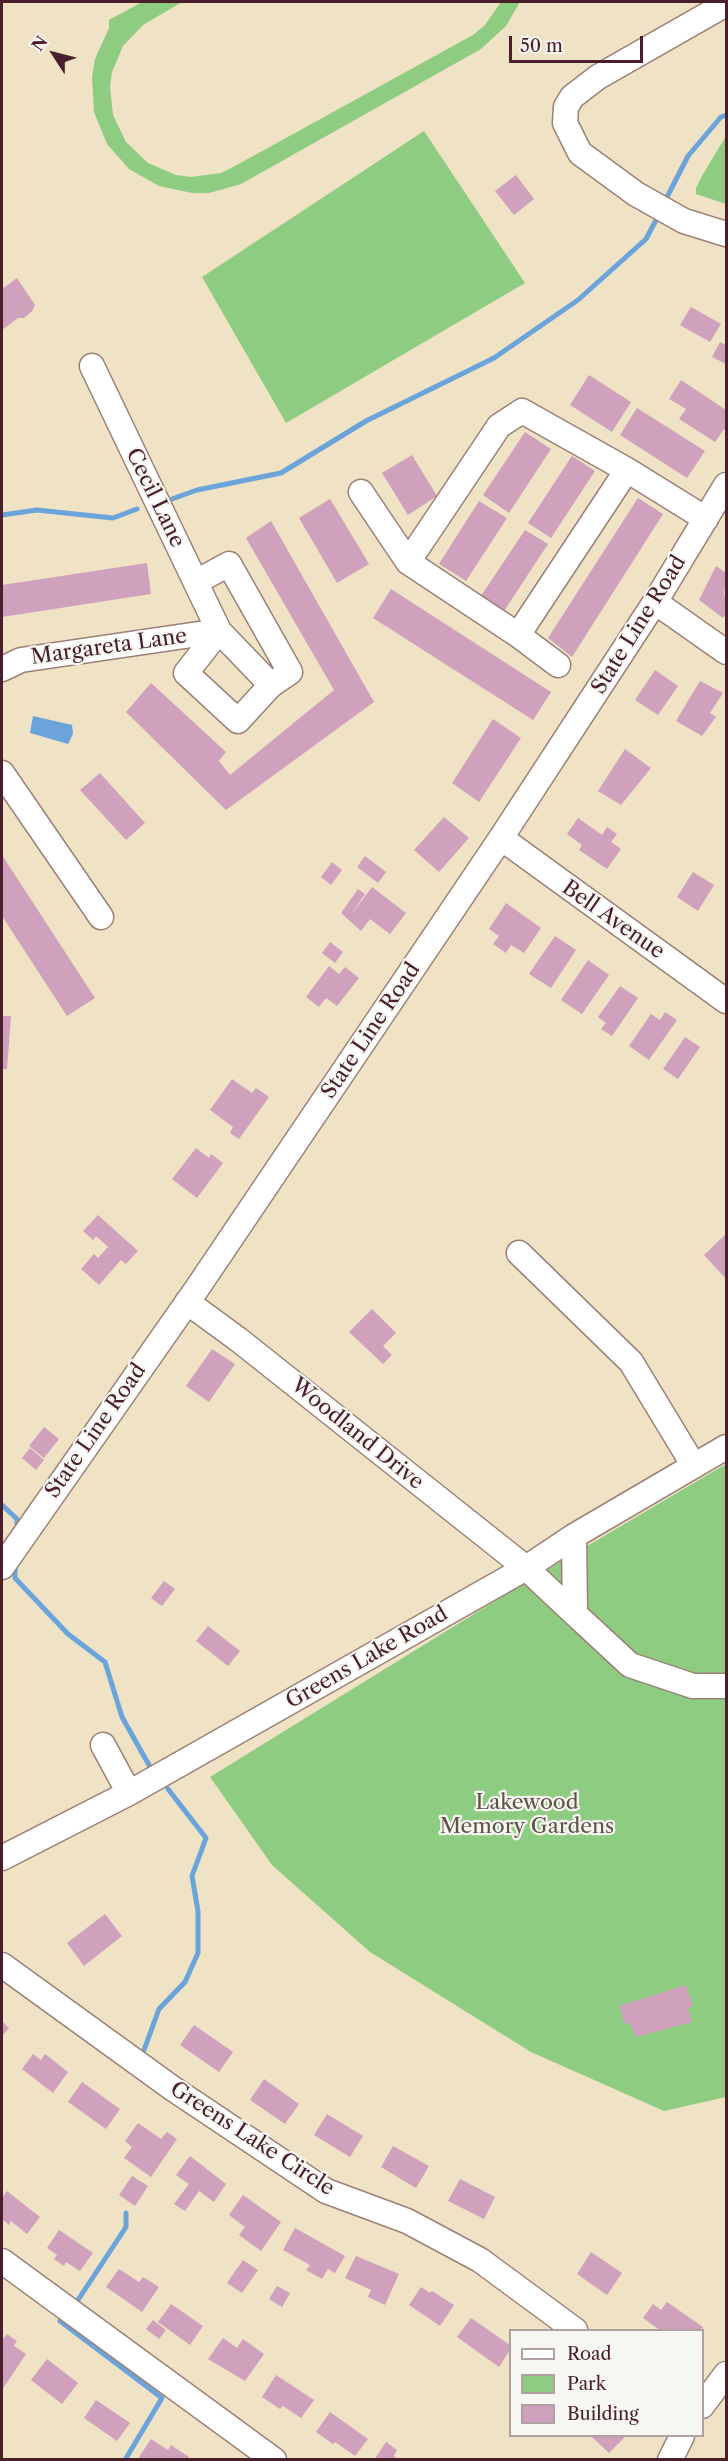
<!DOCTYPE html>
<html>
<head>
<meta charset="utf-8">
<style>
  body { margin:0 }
  #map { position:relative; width:728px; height:2461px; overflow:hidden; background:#efe2c5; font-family:"Libre Caslon Text",serif }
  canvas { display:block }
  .frame { position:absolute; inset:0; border:3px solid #4a1f2b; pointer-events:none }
  .legend { position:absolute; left:509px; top:2329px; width:195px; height:108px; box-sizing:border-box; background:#f6f6f2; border:2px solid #b1a0a2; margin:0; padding:8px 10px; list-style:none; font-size:18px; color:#4a1f2b }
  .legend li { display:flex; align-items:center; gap:12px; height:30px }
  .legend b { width:30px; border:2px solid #b1a0a2 }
  .north { position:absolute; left:24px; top:24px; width:60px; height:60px; -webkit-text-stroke:4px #f6f6f2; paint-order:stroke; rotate:306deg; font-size:16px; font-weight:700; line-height:24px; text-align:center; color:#4a1f2b }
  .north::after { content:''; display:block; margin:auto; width:21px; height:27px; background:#4a1f2b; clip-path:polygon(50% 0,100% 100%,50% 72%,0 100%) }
  .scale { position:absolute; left:509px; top:36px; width:134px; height:27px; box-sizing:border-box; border:3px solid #4a1f2b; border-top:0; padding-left:8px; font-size:18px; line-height:21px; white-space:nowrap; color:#4a1f2b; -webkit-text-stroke:4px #f6f6f2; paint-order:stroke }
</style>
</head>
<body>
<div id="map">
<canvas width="728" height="2461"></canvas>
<div class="frame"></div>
<ul class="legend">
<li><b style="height:8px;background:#fff"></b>Road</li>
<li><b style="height:16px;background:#8ecc82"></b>Park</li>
<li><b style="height:16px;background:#cfa1bc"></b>Building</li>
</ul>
<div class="north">N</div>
<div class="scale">50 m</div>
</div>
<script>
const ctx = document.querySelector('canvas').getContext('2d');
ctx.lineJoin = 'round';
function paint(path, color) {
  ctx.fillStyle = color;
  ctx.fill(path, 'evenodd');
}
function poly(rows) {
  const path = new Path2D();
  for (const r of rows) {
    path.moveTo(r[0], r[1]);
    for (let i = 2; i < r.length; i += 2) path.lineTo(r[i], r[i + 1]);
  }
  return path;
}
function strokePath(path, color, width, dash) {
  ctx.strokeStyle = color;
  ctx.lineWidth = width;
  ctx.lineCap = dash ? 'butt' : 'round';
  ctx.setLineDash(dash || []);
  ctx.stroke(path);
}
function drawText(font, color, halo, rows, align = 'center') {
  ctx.font = font + ' "Libre Caslon Text",serif';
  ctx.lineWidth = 4.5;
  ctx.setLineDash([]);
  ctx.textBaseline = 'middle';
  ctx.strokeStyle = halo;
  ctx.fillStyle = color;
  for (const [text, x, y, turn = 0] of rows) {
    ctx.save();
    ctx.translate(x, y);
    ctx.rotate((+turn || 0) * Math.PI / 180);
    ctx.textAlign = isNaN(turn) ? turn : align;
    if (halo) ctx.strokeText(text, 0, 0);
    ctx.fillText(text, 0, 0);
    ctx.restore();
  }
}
paint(poly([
  [142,2,182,2,143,25,123,46,112,72,110,87,113,115,126,142,148,163,176,175,191,177,221,173,235,166,473,35,485,25,501,2,520,2,506,26,481,49,241,184,209,193,192,193,159,186,129,169,107,144,94,112,92,77,95,59,109,28,109,20],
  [424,131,525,283,286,423,202,277],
  [726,136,726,204,696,194,696,188,703,174],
  [726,1464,726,2097,664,2111,531,2052,370,1952,272,1865,210,1777,516,1588]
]), '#8ecc82');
paint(poly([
  [33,716,72,725,73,734,68,744,30,733]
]), '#6aa4da');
strokePath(poly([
  [665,201,688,156,721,117,726,115],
  [172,499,197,490,281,473,366,421,494,358,578,300,646,239,655,222],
  [2,515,37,510,113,518,137,509],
  [2,1505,17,1519,17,1524],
  [15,1568,15,1578,68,1634,105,1662,122,1717,149,1765],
  [144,2050,159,2009,185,1982,198,1953,198,1911,192,1876,206,1838,168,1789],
  [76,2303,126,2227,126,2213],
  [60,2321,162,2398,125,2460]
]), '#6aa4da', 5);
paint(poly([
  [516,175,534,199,514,215,495,191],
  [17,278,35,305,32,311,24,318,18,318,2,330,2,289],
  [691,307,721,324,710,342,680,325],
  [720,342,726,345,726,364,712,357],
  [589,375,631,402,612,432,570,405],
  [681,380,726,410,726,431,724,429,715,442,679,419,686,409,669,399],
  [637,408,705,451,687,478,620,435],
  [525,432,551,449,509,513,483,495],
  [412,455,437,496,408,515,382,473],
  [572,456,595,471,551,538,528,523],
  [638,498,663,514,572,657,548,638],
  [330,499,369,564,337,583,299,518],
  [479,501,507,518,466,581,439,564],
  [271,521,374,702,226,810,126,712,151,683,226,752,219,761,230,775,334,690,246,538],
  [525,530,548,544,504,611,481,596],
  [147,563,151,594,2,617,2,585],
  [716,566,726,573,724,596,726,597,726,613,723,618,699,600],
  [391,589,551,692,533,720,373,618],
  [655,670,678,686,658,715,635,700],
  [700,681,723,693,710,713,716,717,702,736,676,721],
  [493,719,521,738,479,802,452,783],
  [625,749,651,768,621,805,598,791],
  [100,773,145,823,126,840,80,790],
  [444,817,469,838,439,872,414,850],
  [578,818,602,835,607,827,617,834,611,842,621,849,607,869,579,850,582,845,567,834],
  [2,855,95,998,67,1016,2,916],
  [365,856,386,872,378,883,357,867],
  [332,862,342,870,331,885,321,877],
  [693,872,714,885,698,911,677,897],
  [372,887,406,913,390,934,370,919,361,931,341,913,358,889,365,894,350,916],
  [506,903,541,928,524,953,511,945,506,953,493,944,499,936,489,929],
  [555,936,576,950,551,988,529,974],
  [330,942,343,952,335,963,322,953],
  [588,960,609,975,582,1014,561,1000],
  [329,966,339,974,345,967,359,978,337,1006,326,998,319,1007,306,997],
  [620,986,638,998,612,1036,601,1029,606,1023,598,1017],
  [665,1012,677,1020,649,1060,629,1046,651,1014,660,1020],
  [2,1016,11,1016,7,1069,2,1069],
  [685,1037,700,1047,678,1079,663,1069],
  [232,1079,252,1093,256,1088,269,1097,239,1139,230,1133,233,1127,210,1110],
  [196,1148,209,1158,211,1154,223,1163,197,1198,172,1179],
  [98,1215,138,1251,126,1264,121,1260,99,1285,81,1269,94,1254,98,1258,108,1247,96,1236,93,1240,83,1231],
  [726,1234,726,1279,704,1255],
  [372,1309,396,1333,383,1346,392,1355,383,1364,349,1332],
  [212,1349,235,1364,209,1402,186,1386],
  [44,1427,59,1439,44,1458,29,1446],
  [30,1448,44,1460,36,1470,22,1458],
  [164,1581,175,1589,162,1606,151,1598],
  [208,1626,240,1651,228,1666,196,1641],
  [105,1914,122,1936,84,1966,67,1943],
  [686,1985,693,2006,688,2008,692,2022,636,2037,630,2023,625,2024,619,2006],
  [2,2021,9,2028,2,2036],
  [194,2025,233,2052,219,2072,180,2045],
  [33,2054,41,2060,45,2054,68,2072,53,2093,22,2069],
  [264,2079,299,2104,285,2124,250,2100],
  [82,2082,120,2109,106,2129,68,2102],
  [327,2114,363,2136,350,2157,314,2135],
  [138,2123,161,2139,167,2132,177,2139,151,2177,124,2158,132,2147,125,2141],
  [393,2146,429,2166,416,2188,381,2167],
  [190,2156,226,2184,214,2202,199,2191,185,2211,174,2204,189,2184,176,2175],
  [132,2176,148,2186,135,2206,119,2195],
  [460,2179,495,2197,484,2219,448,2201],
  [7,2191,40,2217,27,2234,11,2221,9,2225,2,2219,2,2198],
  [243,2195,281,2222,261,2251,239,2235,245,2227,229,2215],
  [295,2228,345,2256,335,2273,328,2269,322,2279,306,2270,310,2265,283,2250],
  [59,2230,93,2253,80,2271,66,2262,64,2266,54,2259,57,2255,47,2248],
  [591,2252,622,2273,607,2295,577,2274],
  [356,2256,399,2274,385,2305,368,2297,371,2290,345,2278],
  [243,2260,258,2270,242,2293,227,2283],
  [119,2269,139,2282,143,2277,159,2287,142,2312,106,2287],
  [277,2286,290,2293,282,2307,269,2299],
  [421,2287,430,2293,432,2291,454,2305,440,2326,409,2305],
  [667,2302,703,2327,700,2330,660,2330,643,2318,653,2304,661,2310],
  [171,2304,203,2326,190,2345,158,2322],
  [471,2318,510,2345,510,2350,499,2367,457,2337],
  [153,2320,166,2330,159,2339,146,2329],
  [7,2334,17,2341,14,2346,26,2354,2,2390,2,2338,3,2339],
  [223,2338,237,2348,243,2339,264,2354,245,2381,208,2359],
  [47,2359,78,2383,62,2404,31,2380],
  [276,2375,314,2400,301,2418,283,2406,280,2409,262,2397],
  [96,2400,130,2423,117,2441,84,2418],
  [330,2412,368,2439,355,2456,335,2442,333,2444,316,2432],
  [591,2436,626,2436,609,2453],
  [151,2439,168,2450,171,2445,189,2457,188,2460,143,2460,139,2457],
  [386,2442,397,2450,394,2456,398,2460,374,2460]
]), '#cfa1bc');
const minor = poly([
  [726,4,598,77,572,97,566,107,565,123,580,153,636,194,684,221,726,234],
  [92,366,219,631,271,685],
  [627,470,706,519],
  [361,492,408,562,518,635,558,665],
  [408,562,499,426,522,411,627,470,518,635],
  [196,582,229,564,290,672,271,685,238,721,186,673,219,631],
  [655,602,726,652],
  [2,669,21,660,219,631],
  [2,773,101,917],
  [501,838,726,1001],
  [519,1253,631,1362,694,1466],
  [187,1302,239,1340,526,1568,575,1614],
  [574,1536,575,1614,630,1665,693,1686,726,1686],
  [2,1567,198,1287,501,838,655,602,726,485],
  [103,1745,129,1793],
  [2,1858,129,1793,526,1568,574,1536,726,1447],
  [2,1965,172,2088,326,2191,407,2221,480,2260,575,2330],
  [2,2261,274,2460],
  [702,2406,726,2374],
  [670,2460,682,2436]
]);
strokePath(minor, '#9c8078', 27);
strokePath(minor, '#fff', 24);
drawText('21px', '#4a1f2b', '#f6f6f2', [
  ["Cecil Lane",155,498,64],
  ["State Line Road",639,625,-58],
  ["Margareta Lane",109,647,-8],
  ["Bell Avenue",613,920,35],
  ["State Line Road",371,1031,-56],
  ["State Line Road",96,1431,-55],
  ["Woodland Drive",357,1434,39],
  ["Greens Lake Road",367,1658,-30],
  ["Greens Lake Circle",252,2139,33]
]);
drawText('21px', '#5e5345', '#f6f6f2', [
  ["Lakewood",527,1803],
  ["Memory Gardens",527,1827]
]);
</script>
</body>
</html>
